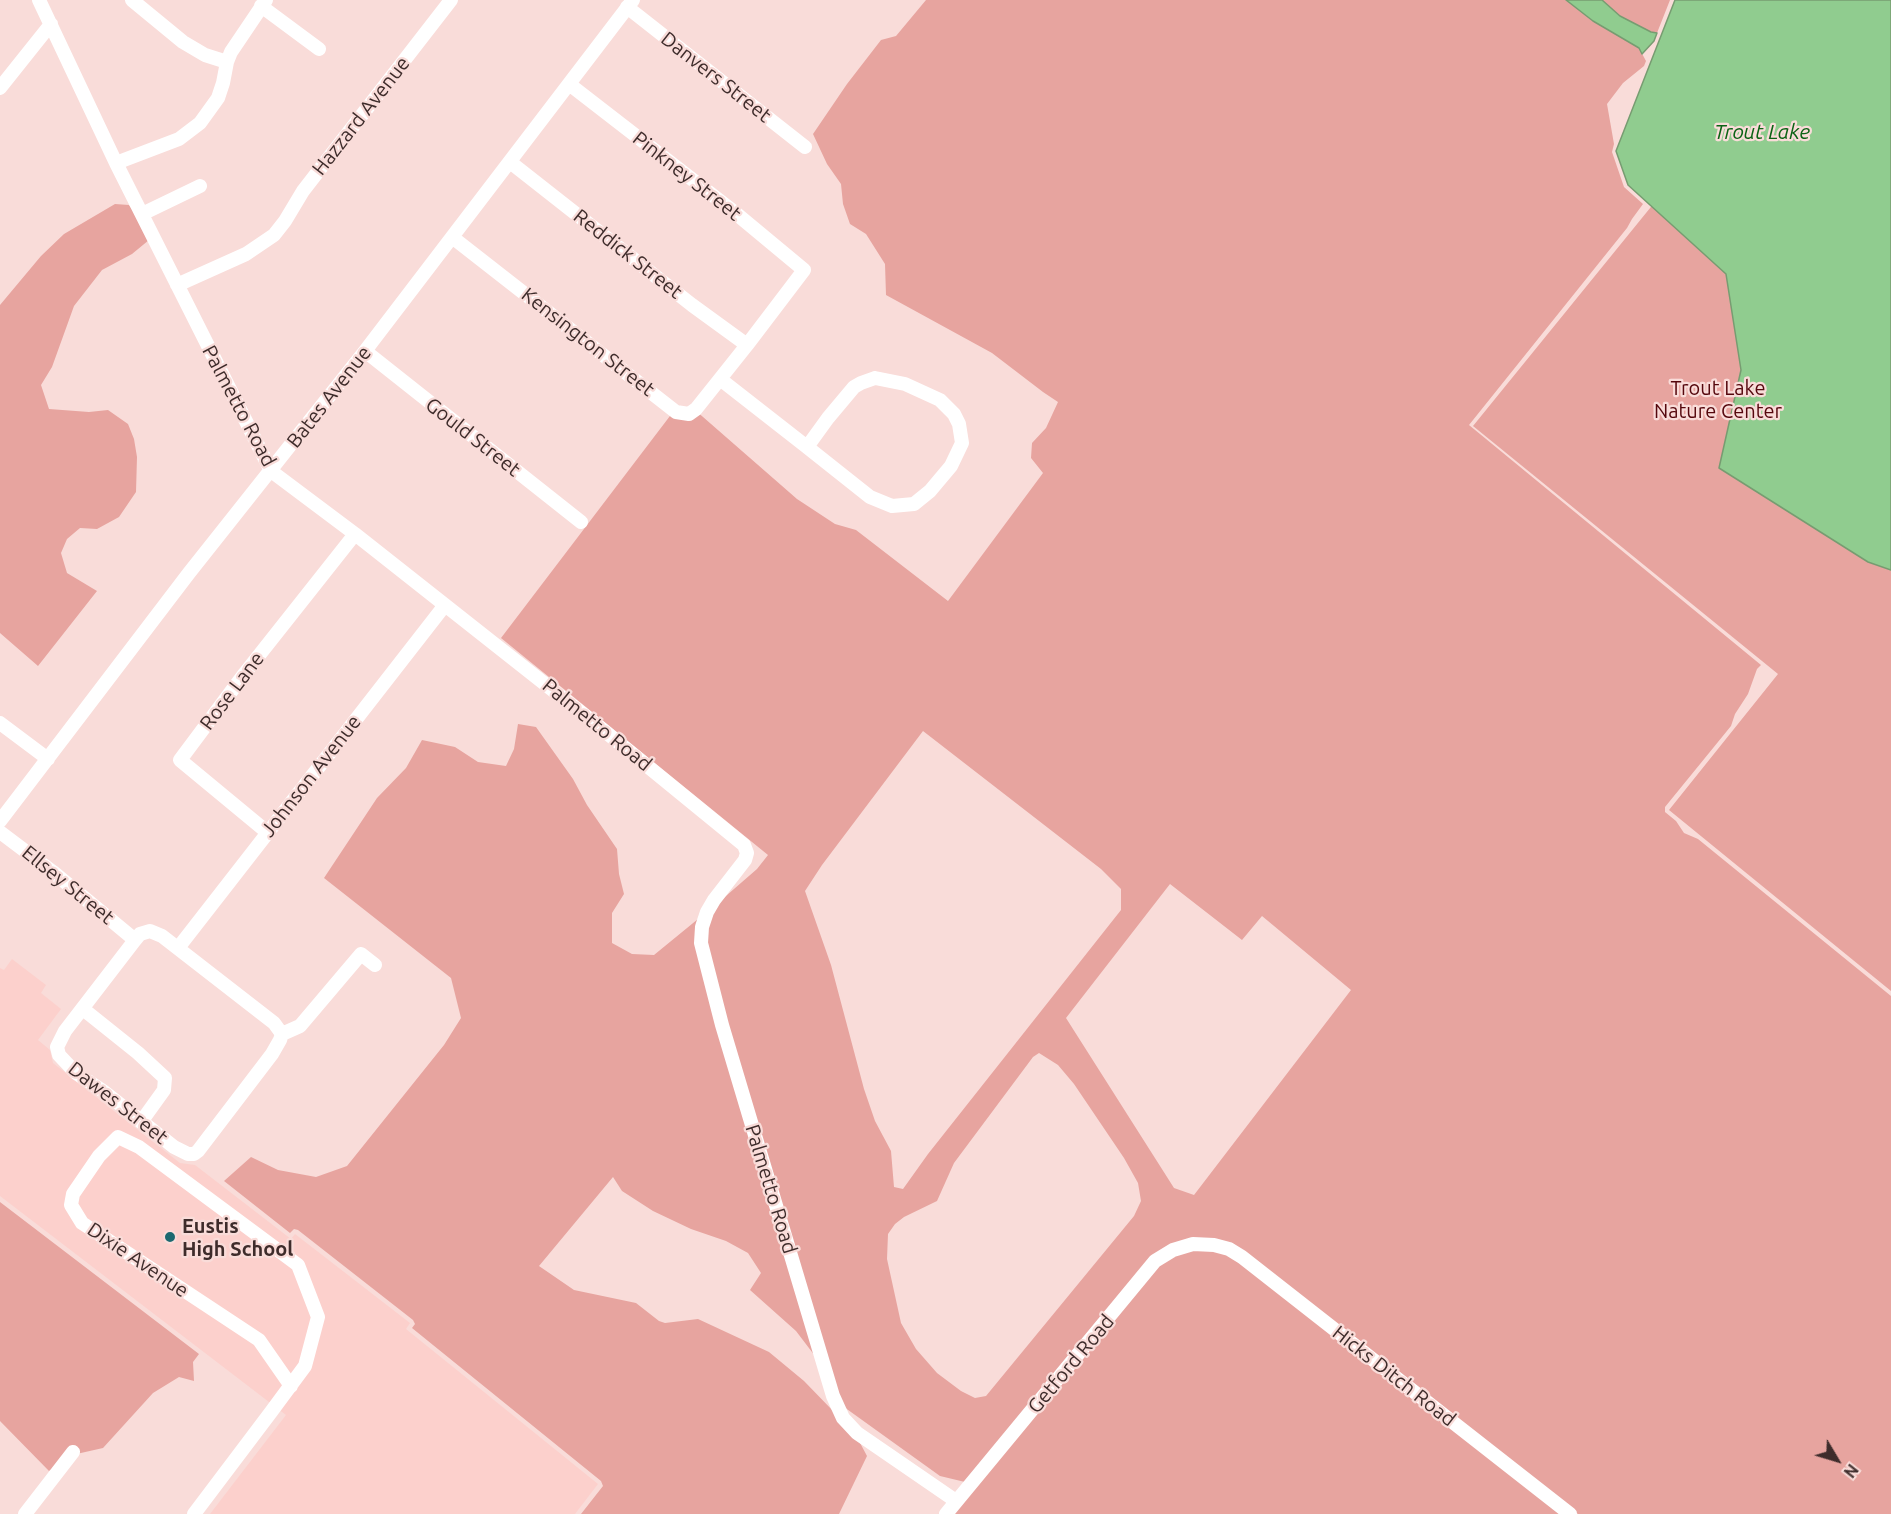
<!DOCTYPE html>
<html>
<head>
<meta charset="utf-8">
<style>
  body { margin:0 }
  #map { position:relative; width:1891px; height:1514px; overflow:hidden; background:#f9dcd9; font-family:Ubuntu,sans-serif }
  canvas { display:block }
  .north { position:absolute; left:1807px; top:1430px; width:60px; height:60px; -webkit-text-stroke:4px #f9dcd9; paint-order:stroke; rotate:128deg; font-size:16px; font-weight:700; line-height:24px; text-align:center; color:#3e2c2b }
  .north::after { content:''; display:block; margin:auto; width:21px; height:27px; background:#3e2c2b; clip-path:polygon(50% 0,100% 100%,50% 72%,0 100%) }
</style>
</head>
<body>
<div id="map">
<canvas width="1891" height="1514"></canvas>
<div class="north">N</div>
</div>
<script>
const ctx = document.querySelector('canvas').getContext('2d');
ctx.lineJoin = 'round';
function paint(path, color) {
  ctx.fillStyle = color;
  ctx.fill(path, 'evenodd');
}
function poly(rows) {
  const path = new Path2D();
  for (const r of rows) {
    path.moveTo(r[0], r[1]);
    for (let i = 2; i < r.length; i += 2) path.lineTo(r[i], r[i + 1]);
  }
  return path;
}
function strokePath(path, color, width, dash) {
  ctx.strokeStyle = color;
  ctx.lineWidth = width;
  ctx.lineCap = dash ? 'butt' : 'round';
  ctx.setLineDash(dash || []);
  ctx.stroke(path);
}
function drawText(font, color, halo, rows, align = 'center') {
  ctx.font = font + ' Ubuntu,sans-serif';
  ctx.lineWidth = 4.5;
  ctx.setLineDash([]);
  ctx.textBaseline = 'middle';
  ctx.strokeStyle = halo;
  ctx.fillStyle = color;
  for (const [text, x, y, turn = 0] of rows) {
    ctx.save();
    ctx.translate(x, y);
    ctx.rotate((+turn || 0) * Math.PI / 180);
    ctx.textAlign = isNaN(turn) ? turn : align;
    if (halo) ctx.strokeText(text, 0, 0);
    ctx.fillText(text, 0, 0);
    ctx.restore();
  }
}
paint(poly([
  [12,959,46,985,41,993,61,1009,38,1040,50,1050,53,1063,180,1163,195,1165,291,1239,295,1234,410,1323,406,1329,598,1484,575,1514,210,1514,286,1415,0,1196,0,968,4,970]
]), '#fcd0cc');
paint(poly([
  [926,0,1566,0,1593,21,1639,48,1646,61,1644,66,1623,83,1607,104,1614,144,1612,152,1624,187,1643,204,1632,219,1627,228,1469,425,1761,665,1757,669,1748,694,1735,714,1731,726,1665,807,1665,812,1676,821,1684,833,1698,839,1891,996,1891,1514,1578,1514,1245,1253,1171,1245,965,1482,940,1476,844,1407,838,1395,727,1024,706,944,707,929,712,914,719,902,757,869,768,855,501,638,673,412,695,410,797,499,835,524,856,530,948,601,1043,473,1031,458,1032,443,1046,428,1058,402,1043,392,992,353,886,295,885,264,866,234,850,224,843,204,841,184,827,164,813,134,847,84,881,40,896,36],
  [923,731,1101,869,1121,889,1121,910,928,1154,903,1189,894,1187,891,1151,875,1121,864,1089,831,965,805,891,822,865],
  [1170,884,1242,940,1262,916,1351,990,1194,1195,1174,1188,1066,1018],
  [1039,1053,1058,1065,1074,1084,1124,1158,1138,1183,1141,1201,1134,1216,986,1396,975,1398,961,1391,937,1373,916,1349,901,1323,887,1259,888,1234,895,1224,904,1217,937,1201,954,1163,1033,1057],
  [1602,0,1670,0,1657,33,1651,32,1620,16],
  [1819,0,1891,0,1891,991,1669,810,1778,674,1473,426],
  [115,204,129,205,136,215,149,240,132,254,102,270,74,306,52,367,41,385,49,409,89,412,108,410,128,424,134,439,137,457,136,492,119,517,97,529,80,528,67,539,61,553,67,573,97,591,38,666,0,633,0,305,41,256,64,234],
  [518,724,536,727,573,779,587,805,617,849,619,874,624,894,612,913,612,943,632,954,654,955,698,919,815,1356,796,1331,750,1290,761,1273,748,1253,726,1241,691,1229,653,1211,622,1191,613,1177,539,1266,574,1290,636,1303,659,1321,665,1323,698,1319,769,1352,804,1381,836,1414,859,1441,867,1456,839,1514,581,1514,603,1486,601,1481,412,1328,415,1324,413,1320,298,1230,294,1229,290,1233,224,1181,251,1157,278,1170,316,1177,347,1166,444,1045,461,1018,451,978,324,878,377,798,406,768,422,740,455,747,478,762,506,766,514,749],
  [0,1202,199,1354,193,1362,194,1381,179,1377,153,1393,103,1448,72,1455,49,1471,0,1421],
  [1194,1249,1213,1250,1227,1254,1240,1261,1562,1514,953,1514,1159,1265,1175,1255]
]), '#e7a49f');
const water = poly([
  [1566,0,1602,0,1620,16,1651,32,1657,33,1654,41,1642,54,1639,48,1593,21,1566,0],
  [1675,0,1891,0,1891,570,1868,562,1719,468,1741,370,1726,274,1628,185,1616,151,1675,0]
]);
paint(water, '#90cc8f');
strokePath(water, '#779c71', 1.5);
strokePath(poly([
  [39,0,116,163,271,471,355,534,602,729,744,845,747,853,745,860,714,900,707,912,702,927,701,943,722,1025,833,1396,843,1418,857,1433,956,1501],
  [132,0,183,42,205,55,227,62],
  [261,6,319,49],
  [627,7,805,147],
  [0,88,51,24],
  [510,162,692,305,747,345],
  [116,163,179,139,200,123,218,98,223,83,227,62,231,52,266,0],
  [142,214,200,186],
  [452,237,676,412,689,414,696,409,747,345,804,270,733,211,569,84],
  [177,285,246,254,274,235,285,221,303,191,451,0],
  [365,351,581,522],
  [875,378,905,384,940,400,954,414,959,424,962,443,951,466,930,491,914,504,892,506,870,497,807,447,828,418,854,387,861,383,875,378],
  [720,379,807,447],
  [0,723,48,759],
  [0,821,189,573,365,351,633,0],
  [0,832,53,872,135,940],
  [267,832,180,760,245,673,355,534],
  [178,948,445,605],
  [83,1009,138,1053,165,1078,164,1090,141,1122],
  [282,1034,274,1023,162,936,150,931,140,934,135,940,65,1031,57,1047,59,1055,76,1073,103,1091,174,1147,188,1154,194,1154,198,1151,272,1054,280,1040,282,1034,300,1026,361,954,375,965],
  [25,1514,73,1452],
  [194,1514,271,1412,305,1366,318,1317,298,1265,139,1147,118,1137,99,1156,73,1194,71,1205,82,1223,259,1340,291,1386],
  [946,1514,1155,1261,1173,1250,1193,1244,1214,1245,1229,1249,1242,1257,1570,1514]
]), '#fff', 14);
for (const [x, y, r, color] of [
  [170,1237,6,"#1c6970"]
]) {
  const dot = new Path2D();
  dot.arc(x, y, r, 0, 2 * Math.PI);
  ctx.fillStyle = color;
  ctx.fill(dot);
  strokePath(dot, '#f9dcd9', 2);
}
drawText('20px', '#3e2c2b', '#f9dcd9', [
  ["Danvers Street",716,77,38],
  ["Hazzard Avenue",361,116,-52],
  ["Pinkney Street",687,176,38],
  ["Reddick Street",628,254,38],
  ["Kensington Street",588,342,38],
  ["Bates Avenue",329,397,-52],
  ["Palmetto Road",239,406,62],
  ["Gould Street",473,437,38],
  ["Rose Lane",232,691,-53],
  ["Palmetto Road",597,725,39],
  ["Johnson Avenue",311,776,-52],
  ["Ellsey Street",68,885,39],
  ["Dawes Street",118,1103,38],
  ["Palmetto Road",771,1189,73],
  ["Dixie Avenue",138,1260,34],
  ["Getford Road",1071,1364,-50],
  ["Hicks Ditch Road",1394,1376,38]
]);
drawText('20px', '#55070d', '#f9dcd9', [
  ["Trout Lake",1718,388],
  ["Nature Center",1718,411]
]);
drawText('bold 20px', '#3e2c2b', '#f9dcd9', [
  ["Eustis",182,1226],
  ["High School",182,1249]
], 'left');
drawText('italic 21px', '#0c6315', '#f9dcd9', [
  ["Trout Lake",1762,132]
]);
</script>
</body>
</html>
